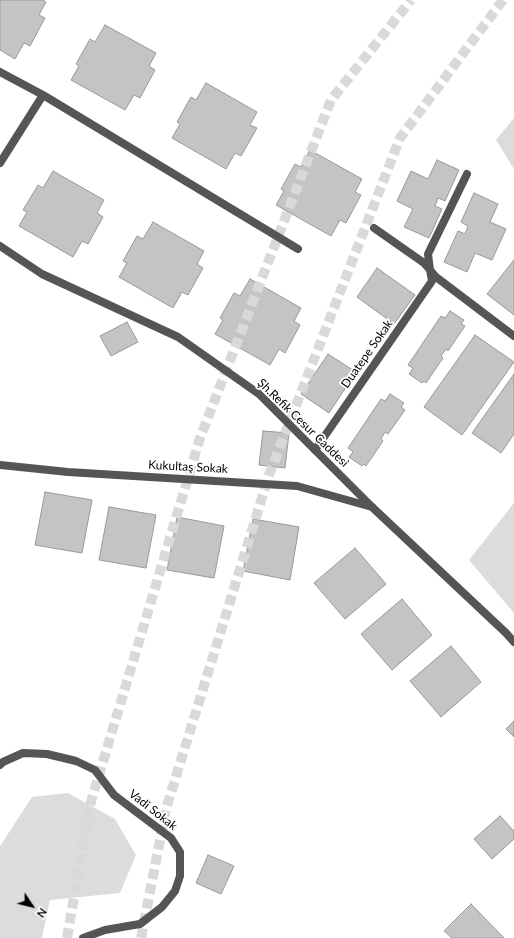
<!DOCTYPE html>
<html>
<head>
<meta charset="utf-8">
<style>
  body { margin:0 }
  #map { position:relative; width:514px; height:938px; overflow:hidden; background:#fff; font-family:Lato,sans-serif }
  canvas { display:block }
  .north { position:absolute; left:12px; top:886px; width:40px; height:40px; -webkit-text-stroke:3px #fff; paint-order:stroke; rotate:125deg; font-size:11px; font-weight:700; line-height:16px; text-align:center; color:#000 }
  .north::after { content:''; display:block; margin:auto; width:14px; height:18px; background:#000; clip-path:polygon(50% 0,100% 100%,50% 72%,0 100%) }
</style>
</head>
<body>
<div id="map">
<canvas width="514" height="938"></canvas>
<div class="north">N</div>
</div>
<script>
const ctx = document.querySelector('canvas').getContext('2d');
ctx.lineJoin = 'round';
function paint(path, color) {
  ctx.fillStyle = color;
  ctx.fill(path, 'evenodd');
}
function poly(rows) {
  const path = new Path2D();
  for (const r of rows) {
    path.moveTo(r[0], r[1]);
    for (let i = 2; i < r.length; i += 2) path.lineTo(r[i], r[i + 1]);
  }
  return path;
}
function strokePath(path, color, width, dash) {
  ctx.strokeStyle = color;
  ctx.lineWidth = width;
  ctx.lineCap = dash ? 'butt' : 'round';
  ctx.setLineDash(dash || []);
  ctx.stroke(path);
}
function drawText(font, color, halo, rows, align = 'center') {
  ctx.font = font + ' Lato,sans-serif';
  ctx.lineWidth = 3.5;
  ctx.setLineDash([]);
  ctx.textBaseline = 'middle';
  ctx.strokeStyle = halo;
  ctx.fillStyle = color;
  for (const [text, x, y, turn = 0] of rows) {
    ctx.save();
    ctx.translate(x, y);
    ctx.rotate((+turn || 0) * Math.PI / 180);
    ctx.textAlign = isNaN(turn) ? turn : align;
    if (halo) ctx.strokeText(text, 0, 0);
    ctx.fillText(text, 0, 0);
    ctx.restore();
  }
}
paint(poly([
  [514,118,514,169,496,140],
  [514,503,514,613,469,560],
  [68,793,115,819,136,855,120,893,50,900,42,938,0,938,0,846,32,797]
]), '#dcdcdc');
const building = poly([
  [0,0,43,0,46,2,39,15,45,18,30,46,24,43,15,59,0,50,0,0],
  [105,25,156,53,149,66,155,70,140,98,134,95,125,110,71,80,79,66,76,64,90,39,95,42,105,25],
  [206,83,257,112,250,125,257,128,241,156,235,153,226,169,172,138,180,124,177,122,191,97,196,100,206,83],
  [310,150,362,179,355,192,361,195,346,223,340,220,331,236,276,205,284,191,281,189,295,164,301,167,310,150],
  [437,160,459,170,445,201,438,198,435,206,442,209,429,238,404,227,413,209,397,201,411,171,428,179,437,160],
  [53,171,104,200,97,213,103,217,88,244,82,241,73,257,19,226,27,212,23,210,38,185,43,188,53,171],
  [474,193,498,204,490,222,506,229,492,260,475,253,467,272,444,262,458,231,465,234,468,226,461,222,474,193],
  [153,222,204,251,197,264,203,268,188,295,182,292,173,308,119,277,127,263,123,261,137,236,143,239,153,222],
  [514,260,514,315,487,294,514,260],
  [377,268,415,295,394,324,357,297,377,268],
  [250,279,301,308,294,321,300,325,285,353,279,349,270,365,215,334,223,320,220,318,234,293,240,296,250,279],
  [450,311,464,320,461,324,465,326,448,351,446,349,441,356,443,358,426,383,424,381,422,383,409,374,413,368,408,365,441,316,445,318,450,311],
  [127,322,138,342,111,356,100,336,127,322],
  [475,335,514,362,462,435,424,407,475,335],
  [328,354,356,372,329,413,301,394,328,354],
  [514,374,514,434,501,453,472,433,514,374],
  [390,394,404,403,401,407,405,410,388,434,385,432,381,439,383,441,366,466,364,464,362,466,349,457,353,452,348,448,381,399,385,401,390,394],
  [263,431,289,433,285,468,259,465,263,431],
  [45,492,92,500,82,553,35,545,45,492],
  [109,507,156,515,146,568,99,560,109,507],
  [177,517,224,526,214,578,167,570,177,517],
  [253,519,299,527,290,580,243,571,253,519],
  [355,548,386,584,345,619,314,583,355,548],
  [402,599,432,635,392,670,361,634,402,599],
  [451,646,481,682,441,717,410,681,451,646],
  [514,721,514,737,506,729,514,721],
  [500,816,514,831,514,839,492,859,474,839,500,816],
  [208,855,234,866,221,894,196,883,208,855],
  [471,904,504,938,452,938,444,931,471,904]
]);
paint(building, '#c4c4c4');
strokePath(building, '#999', 1);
strokePath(poly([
  [67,938,90,805,200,438,331,100,411,0],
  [141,938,166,809,269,475,400,138,503,0]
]), '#d9d9d9', 10, [10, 5]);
strokePath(poly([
  [0,72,43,95,298,249],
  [0,163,43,95]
]), '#555', 8);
strokePath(poly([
  [374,228,424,263,436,277,514,336],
  [315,450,432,281,430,270,428,254,467,174],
  [0,465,68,472,297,486,372,507],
  [0,765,3,762,23,753,47,754,76,761,95,770,114,795,171,838,180,852,180,876,175,891,162,907,140,924,105,930,83,938]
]), '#555', 8);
strokePath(poly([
  [0,246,42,274,178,337,259,394,372,507,506,633,514,642]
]), '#555', 8);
drawText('12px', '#000', '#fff', [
  ["Duatepe Sokak",367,354,-55],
  ["Şh.Refik Cesur Caddesi",303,423,44],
  ["Kukultaş Sokak",188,467,3],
  ["Vadi Sokak",153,810,38]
]);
</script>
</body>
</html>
